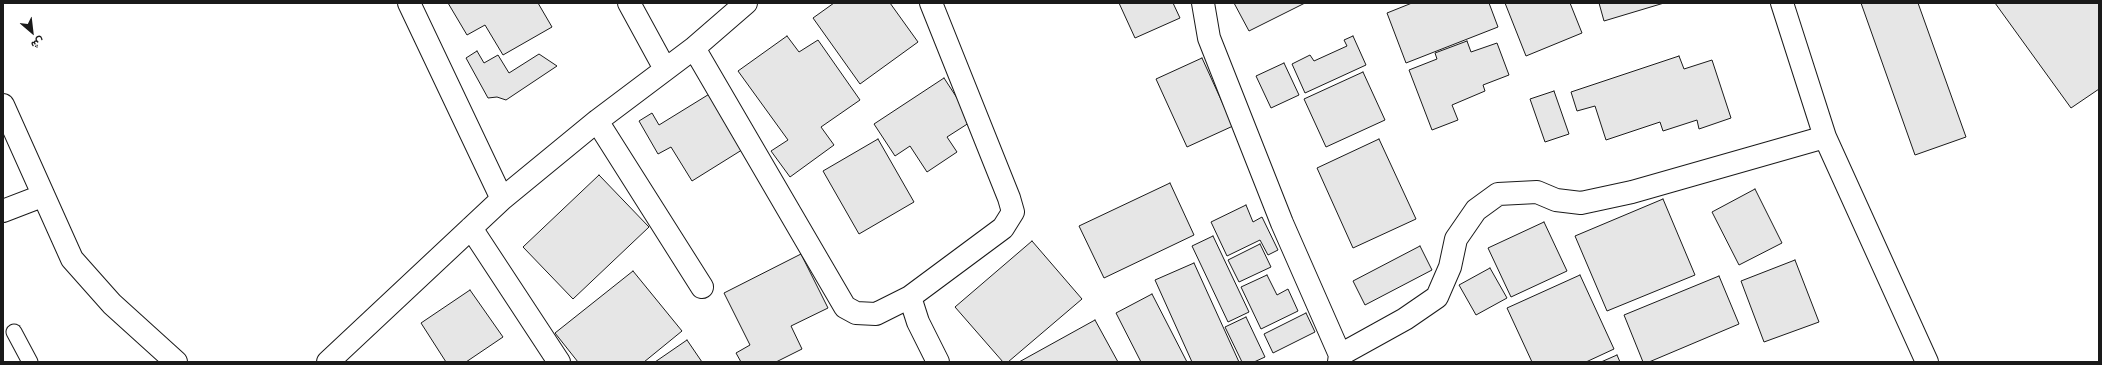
<!DOCTYPE html>
<html>
<head>
<meta charset="utf-8">
<style>
  body { margin:0 }
  #map { position:relative; width:2102px; height:365px; overflow:hidden; background:#fff; font-family:Spectral,Vazirmatn,serif }
  canvas { display:block }
  .frame { position:absolute; inset:0; border:4px solid #1a1a1a; pointer-events:none }
  .north { position:absolute; left:12px; top:12px; width:40px; height:40px; -webkit-text-stroke:3px #fff; paint-order:stroke; rotate:152deg; font-size:11px; font-weight:700; line-height:16px; text-align:center; color:#1a1a1a }
  .north::after { content:''; display:block; margin:auto; width:14px; height:18px; background:#1a1a1a; clip-path:polygon(50% 0,100% 100%,50% 72%,0 100%) }
</style>
</head>
<body>
<div id="map">
<canvas width="2102" height="365"></canvas>
<div class="frame"></div>
<div class="north">ش</div>
</div>
<script>
const ctx = document.querySelector('canvas').getContext('2d');
ctx.lineJoin = 'round';
function paint(path, color) {
  ctx.fillStyle = color;
  ctx.fill(path, 'evenodd');
}
function poly(rows) {
  const path = new Path2D();
  for (const r of rows) {
    path.moveTo(r[0], r[1]);
    for (let i = 2; i < r.length; i += 2) path.lineTo(r[i], r[i + 1]);
  }
  return path;
}
function strokePath(path, color, width, dash) {
  ctx.strokeStyle = color;
  ctx.lineWidth = width;
  ctx.lineCap = dash ? 'butt' : 'round';
  ctx.setLineDash(dash || []);
  ctx.stroke(path);
}
const building = poly([
  [448,3,538,3,552,27,503,55,485,25,467,35,448,3],
  [834,3,890,3,918,42,860,84,813,18,834,3],
  [1119,3,1173,3,1180,18,1135,38,1119,3],
  [1234,3,1305,3,1249,31,1234,3],
  [1412,3,1489,3,1498,27,1406,63,1387,13,1412,3],
  [1505,3,1570,3,1582,33,1526,56,1505,3],
  [1599,3,1664,3,1604,21,1599,3],
  [1861,3,1918,3,1966,137,1915,155,1861,3],
  [1995,3,2099,3,2099,89,2071,108,1995,3],
  [787,36,799,52,818,40,860,100,821,127,834,145,790,177,771,151,788,140,738,71,787,36],
  [1353,36,1366,65,1305,93,1292,64,1310,55,1314,61,1347,46,1344,40,1353,36],
  [1467,41,1471,52,1497,43,1509,75,1483,85,1485,91,1452,105,1458,120,1432,130,1409,70,1437,59,1435,53,1467,41],
  [477,51,484,63,498,55,509,73,539,54,557,66,506,100,497,97,488,98,466,58,477,51],
  [1679,56,1684,69,1712,60,1731,118,1699,129,1697,120,1663,131,1660,122,1606,140,1595,106,1577,111,1571,92,1679,56],
  [1202,58,1233,126,1187,147,1156,79,1202,58],
  [1284,63,1299,95,1271,108,1256,76,1284,63],
  [1363,72,1385,120,1326,147,1304,99,1363,72],
  [944,78,972,121,947,137,957,152,927,172,910,146,895,156,874,124,944,78],
  [1554,91,1569,134,1545,142,1530,99,1554,91],
  [711,93,745,148,692,181,671,147,658,154,639,121,652,113,659,125,711,93],
  [878,139,914,202,859,234,823,171,878,139],
  [1379,139,1416,219,1353,248,1317,168,1379,139],
  [599,175,649,227,573,299,523,247,599,175],
  [1170,183,1194,235,1104,278,1079,226,1170,183],
  [1755,189,1782,243,1739,265,1712,212,1755,189],
  [1663,199,1695,275,1607,311,1575,236,1663,199],
  [1246,205,1253,222,1262,217,1278,250,1268,255,1260,240,1227,256,1211,222,1246,205],
  [1544,222,1567,271,1511,297,1488,248,1544,222],
  [1213,236,1249,312,1228,322,1192,246,1213,236],
  [1032,241,1082,299,1008,362,1003,362,955,307,1032,241],
  [1260,244,1271,267,1239,282,1228,260,1260,244],
  [1420,246,1432,270,1365,305,1353,281,1420,246],
  [801,254,828,308,791,326,802,349,776,362,741,362,736,353,750,345,724,293,801,254],
  [1795,260,1819,322,1764,342,1741,281,1795,260],
  [1194,263,1239,362,1192,362,1155,280,1194,263],
  [1490,268,1507,298,1476,315,1459,285,1490,268],
  [633,271,682,331,644,362,578,362,555,333,633,271],
  [1267,275,1277,295,1288,289,1298,311,1261,329,1241,287,1267,275],
  [1580,275,1614,349,1586,362,1532,362,1507,308,1580,275],
  [1719,276,1739,324,1649,362,1643,362,1624,315,1719,276],
  [470,290,503,337,466,362,446,362,421,323,470,290],
  [1152,294,1187,362,1141,362,1116,313,1152,294],
  [1306,313,1315,332,1273,353,1264,334,1306,313],
  [1246,317,1265,357,1254,362,1242,362,1225,327,1246,317],
  [1095,320,1118,362,1019,362,1095,320],
  [687,340,702,362,655,362,687,340],
  [1617,355,1620,362,1601,362,1617,355]
]);
paint(building, '#e6e6e6');
strokePath(building, '#1a1a1a', 1);
const service = poly([
  [14,332,30,362]
]);
const minor = poly([
  [409,3,502,199],
  [629,3,665,69],
  [931,3,1009,198,1013,212,1003,228,910,297,918,322,938,362],
  [1203,3,1209,38,1282,223,1340,355,1339,362],
  [1782,3,1825,137,1927,362],
  [694,48,845,307,856,313,876,314,910,297],
  [3,105,72,259,112,304,176,362],
  [597,121,702,287],
  [3,211,42,196],
  [471,228,559,362],
  [1340,355,1405,319,1437,297,1450,267,1456,239,1476,210,1498,194,1537,192,1556,200,1581,203,1632,192,1825,137],
  [328,362,502,199,597,121,694,48,746,3]
]);
strokePath(service, '#1a1a1a', 17);
strokePath(minor, '#1a1a1a', 24);
strokePath(service, '#fff', 15);
strokePath(minor, '#fff', 22);
</script>
</body>
</html>
